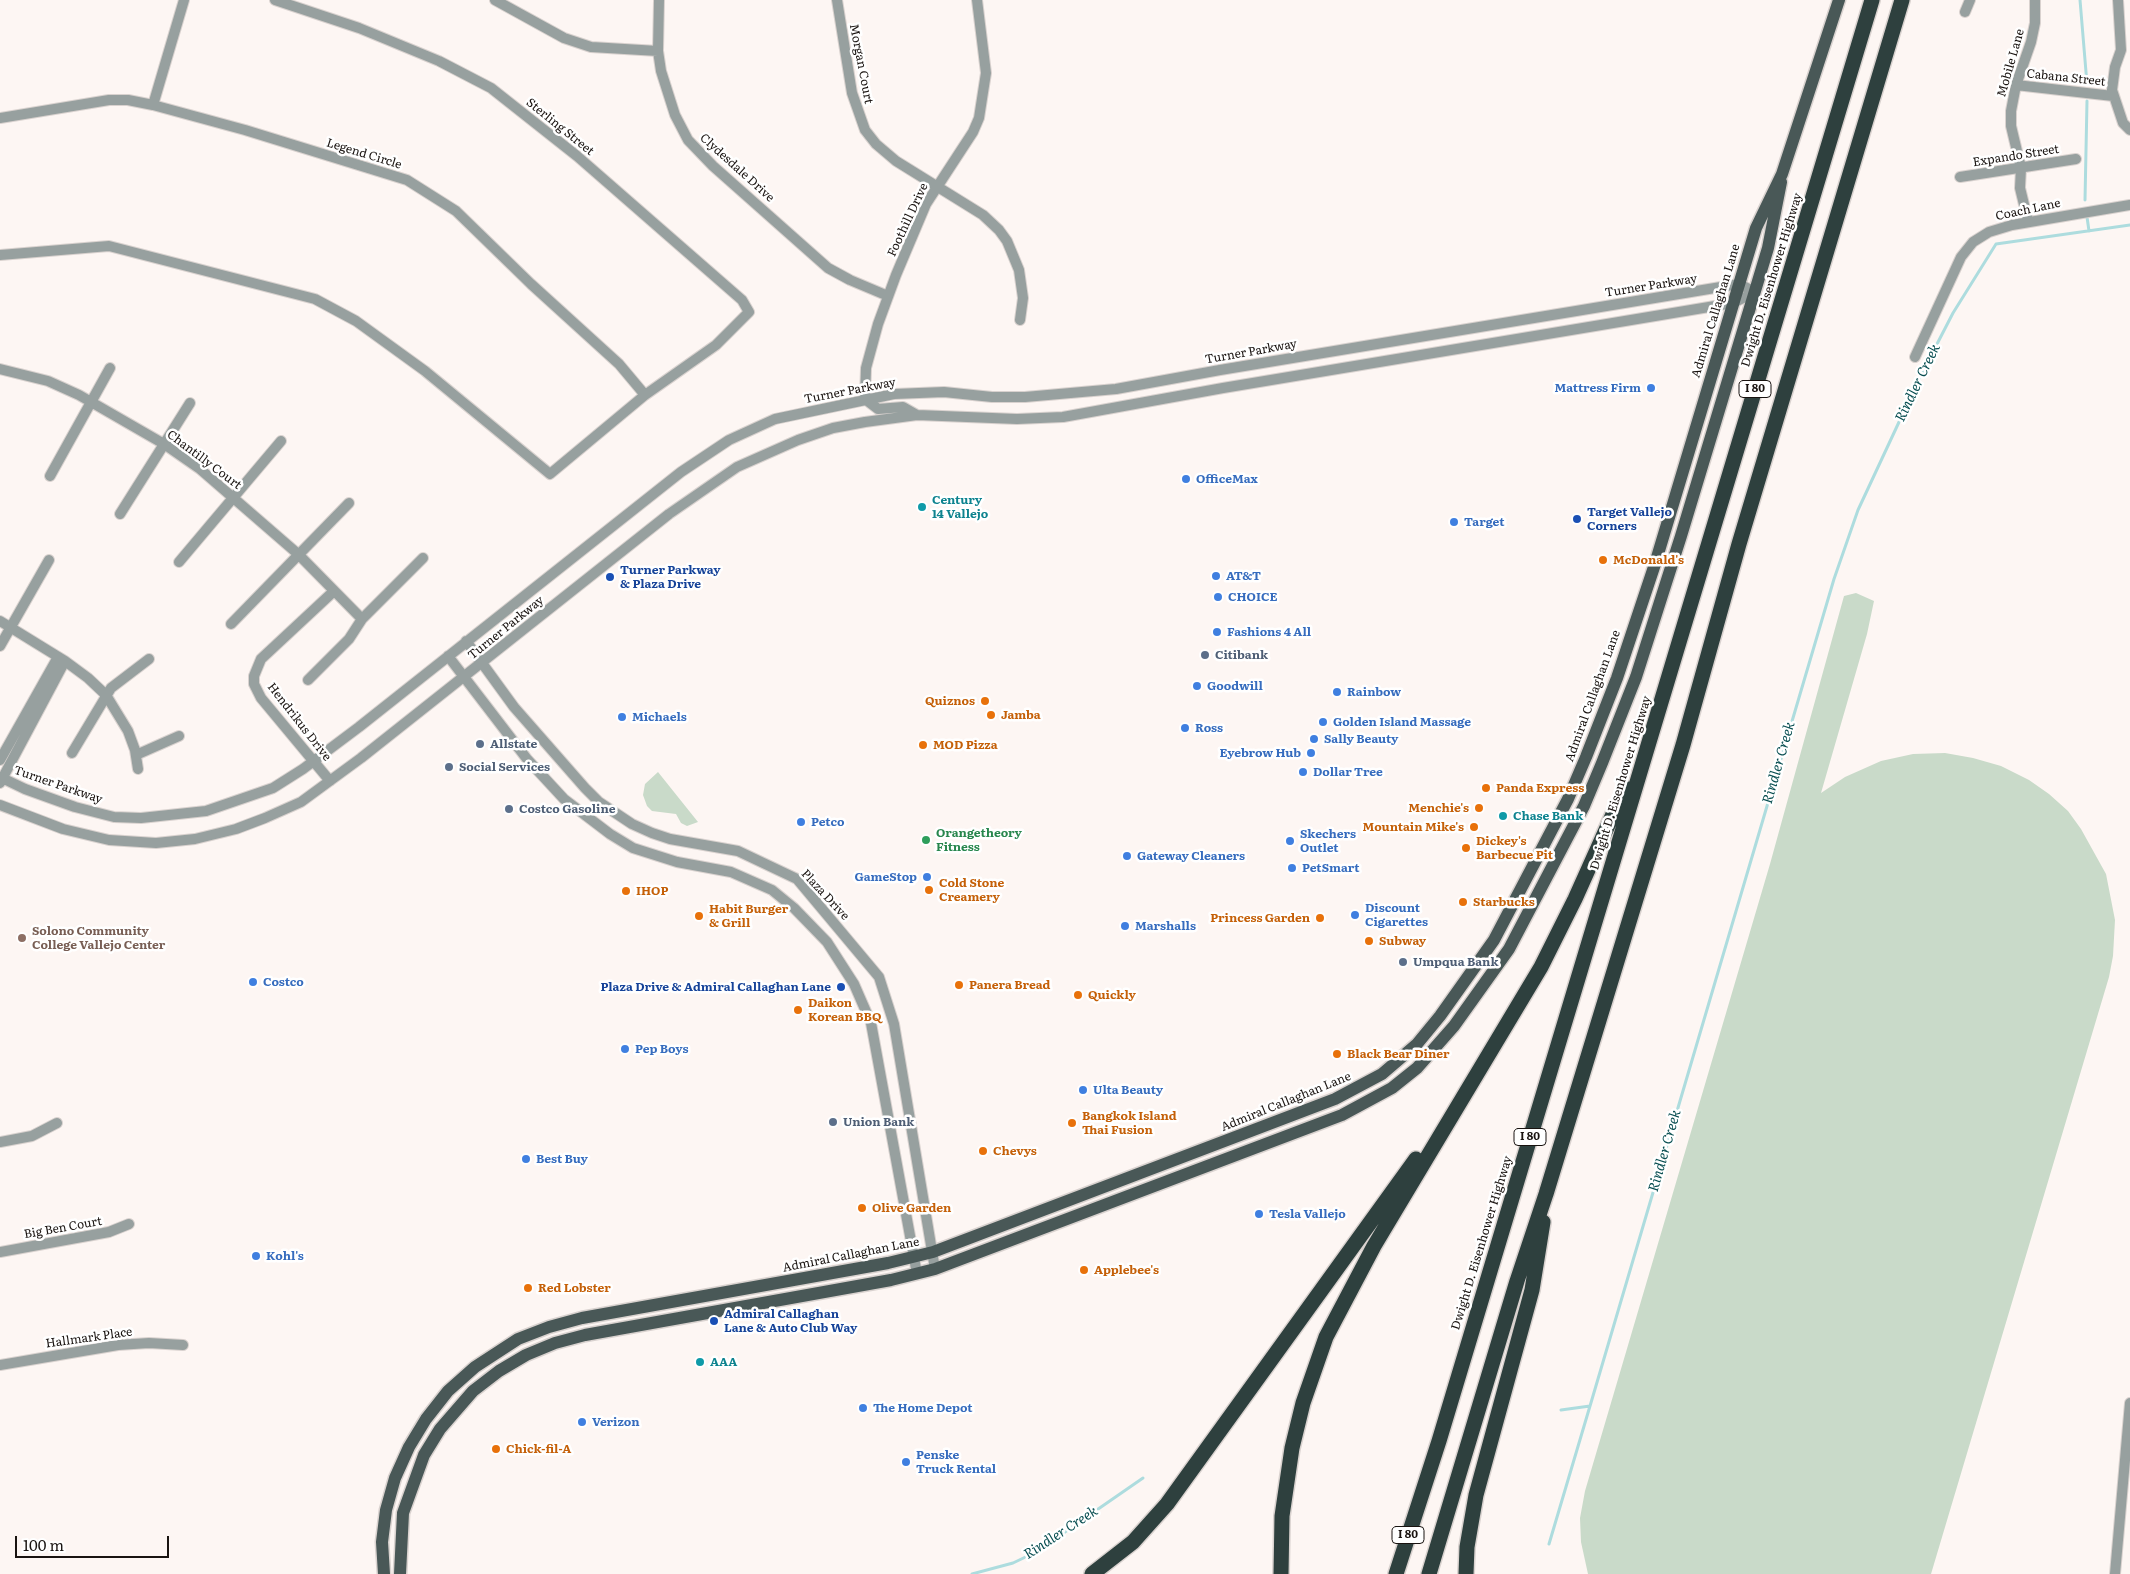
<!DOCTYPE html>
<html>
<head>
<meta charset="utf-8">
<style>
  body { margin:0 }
  #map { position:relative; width:2130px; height:1574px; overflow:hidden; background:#fdf6f3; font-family:Literata,serif }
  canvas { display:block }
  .scale { position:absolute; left:15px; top:1536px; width:154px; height:22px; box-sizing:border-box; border:2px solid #191310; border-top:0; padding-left:6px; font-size:15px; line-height:18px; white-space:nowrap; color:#191310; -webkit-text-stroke:4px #fff; paint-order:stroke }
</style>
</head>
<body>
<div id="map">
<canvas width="2130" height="1574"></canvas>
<div class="scale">100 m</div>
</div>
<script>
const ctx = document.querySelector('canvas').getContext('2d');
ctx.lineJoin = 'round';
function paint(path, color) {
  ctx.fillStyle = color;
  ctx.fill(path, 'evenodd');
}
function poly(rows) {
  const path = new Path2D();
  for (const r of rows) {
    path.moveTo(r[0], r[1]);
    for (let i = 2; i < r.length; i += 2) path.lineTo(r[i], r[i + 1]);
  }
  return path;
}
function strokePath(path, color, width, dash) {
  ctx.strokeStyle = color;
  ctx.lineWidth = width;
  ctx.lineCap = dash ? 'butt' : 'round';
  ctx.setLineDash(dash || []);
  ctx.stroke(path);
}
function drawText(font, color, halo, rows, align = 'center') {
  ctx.font = font + ' Literata,serif';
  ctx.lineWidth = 5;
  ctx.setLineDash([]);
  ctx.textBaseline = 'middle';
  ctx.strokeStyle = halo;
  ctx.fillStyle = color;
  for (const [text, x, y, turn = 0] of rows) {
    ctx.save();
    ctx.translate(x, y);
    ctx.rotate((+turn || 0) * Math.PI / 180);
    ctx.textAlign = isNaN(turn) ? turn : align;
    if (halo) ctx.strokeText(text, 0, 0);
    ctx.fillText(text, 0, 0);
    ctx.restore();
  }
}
paint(poly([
  [1856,593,1874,601,1867,634,1821,793,1845,777,1881,761,1913,754,1945,753,1973,758,2001,766,2029,780,2049,794,2068,811,2081,829,2106,874,2115,920,2113,956,2109,977,1931,1574,1588,1574,1581,1542,1580,1518,1585,1491,1770,864,1844,596],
  [658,772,698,822,687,826,681,823,676,814,652,811,647,806,643,795,645,784]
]), '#c9dac9');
strokePath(poly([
  [2080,0,2087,84],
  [2085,200,2087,101],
  [2087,217,2089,231],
  [1561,1410,1590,1406,1834,579,1858,510,1920,377,1953,313,1996,244,2130,225],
  [1549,1544,1590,1406],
  [972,1574,1013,1563,1036,1552,1143,1478]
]), '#addcde', 3);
const minor = poly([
  [495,0,564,38,591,47,658,51],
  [659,0,658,51,661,71,675,115,688,140,713,166,828,268,850,280,888,296],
  [837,0,852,93,865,130,876,144,896,161,983,215,999,230,1007,241,1019,270,1023,298,1020,320],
  [2118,0,2121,50,2115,67,2112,90,2123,123,2130,130],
  [1965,12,1970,0],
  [2016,85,2113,96],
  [153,105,184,0],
  [0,118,109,100,128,100,153,105,245,130,407,180,456,211,531,284,619,364,645,395],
  [1960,177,2076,159],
  [2028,221,2020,188,2021,168,2011,126,2011,111,2016,85,2031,42,2035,23,2035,0],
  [0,255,109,246,315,299,356,321,425,371,550,474,645,395,716,345,749,312,742,300,577,156,491,88,439,61,359,28,275,0],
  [1915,357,1961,257,1973,242,1989,232,2012,225,2130,205],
  [0,369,48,381,79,395,164,444,200,469,298,554,362,619],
  [917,415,903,407,878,409,865,399,866,368,878,324,896,275,926,204,973,132,979,118,986,73,977,0],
  [50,476,110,368],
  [120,514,190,403],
  [179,562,281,441],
  [0,621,65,661,88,678,106,695,128,731,135,750,138,769],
  [231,624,349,503],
  [466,641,514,707,585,788,599,802,632,824,652,833,670,839,738,851,797,879,879,977,894,1024,935,1269],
  [0,646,49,560],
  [448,656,527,759,564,799,610,834,633,848,677,862,731,872,772,890,794,908,827,942,854,984,871,1023,917,1274],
  [308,680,349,639,362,619,423,558],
  [72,753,111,688,149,659],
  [136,755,179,736],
  [0,760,58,657],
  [0,777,25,789,75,807,114,817,141,818,206,811,273,788,303,769,359,727,681,472,729,440,775,419,894,394,944,392,992,397,1025,397,1116,389,1220,370,1739,284,1755,292],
  [330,781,261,698,254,684,254,676,261,659,334,591],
  [0,783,65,661],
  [0,805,63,829,109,840,156,843,195,839,236,829,265,818,301,802,361,758,669,514,737,467,798,440,833,428,865,422,917,415,1017,419,1063,417,1223,388,1733,303,1755,292],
  [0,1142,32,1136,57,1123],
  [0,1252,109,1232,129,1224],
  [0,1365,118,1345,149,1343,183,1345],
  [2115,1574,2130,1403]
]);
const major = poly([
  [384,1574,382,1542,386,1510,395,1478,409,1447,426,1419,448,1391,475,1367,518,1339,549,1327,582,1318,888,1263,933,1252,1335,1099,1382,1074,1417,1044,1440,1016,1494,940,1568,799,1586,757,1617,678,1655,564,1756,228,1782,174,1839,0],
  [400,1574,403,1513,424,1455,440,1429,473,1391,499,1371,526,1355,555,1343,585,1335,891,1280,935,1269,1342,1115,1392,1088,1417,1068,1454,1026,1509,949,1584,806,1602,763,1636,677,1681,536,1768,248,1781,182]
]);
const highway = poly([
  [1092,1574,1133,1542,1167,1504,1416,1159],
  [1281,1574,1282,1516,1292,1448,1303,1403,1326,1337,1374,1246,1541,967,1575,899,1614,812,1630,789],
  [1396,1574,1439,1441,1872,0],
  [1429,1574,1517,1281,1546,1194,1683,745,1739,544,1902,0],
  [1466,1574,1467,1547,1476,1495,1532,1290,1543,1222]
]);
strokePath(minor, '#d9d2cf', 12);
strokePath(major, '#d9d2cf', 15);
strokePath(highway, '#d9d2cf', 18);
strokePath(minor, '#97a09f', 10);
strokePath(major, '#495857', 12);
strokePath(highway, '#2e403e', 15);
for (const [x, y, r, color] of [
  [1651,388,5,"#3f7fe0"],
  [1186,479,5,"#3f7fe0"],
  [922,507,5,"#0f9aa8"],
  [1577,519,5,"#1a4fb4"],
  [1454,522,5,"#3f7fe0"],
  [1603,560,5,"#e8710a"],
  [1216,576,5,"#3f7fe0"],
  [610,577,5,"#1a4fb4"],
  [1218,597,5,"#3f7fe0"],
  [1217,632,5,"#3f7fe0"],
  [1205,655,5,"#5c6f8a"],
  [1197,686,5,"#3f7fe0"],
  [1337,692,5,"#3f7fe0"],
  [985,701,5,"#e8710a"],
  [991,715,5,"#e8710a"],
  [622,717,5,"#3f7fe0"],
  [1323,722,5,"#3f7fe0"],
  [1185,728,5,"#3f7fe0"],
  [1314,739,5,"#3f7fe0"],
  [480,744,5,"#5c6f8a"],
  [923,745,5,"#e8710a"],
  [1311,753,5,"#3f7fe0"],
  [449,767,5,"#5c6f8a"],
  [1303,772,5,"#3f7fe0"],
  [1486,788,5,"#e8710a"],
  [1479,808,5,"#e8710a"],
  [509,809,5,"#5c6f8a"],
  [1503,816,5,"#0f9aa8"],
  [801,822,5,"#3f7fe0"],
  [1474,827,5,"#e8710a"],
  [926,840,5,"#2e9e5b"],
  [1290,841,5,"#3f7fe0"],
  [1466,848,5,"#e8710a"],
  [1127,856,5,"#3f7fe0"],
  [1292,868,5,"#3f7fe0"],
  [927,877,5,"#3f7fe0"],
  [929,890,5,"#e8710a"],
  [626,891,5,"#e8710a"],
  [1463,902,5,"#e8710a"],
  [1355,915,5,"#3f7fe0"],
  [699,916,5,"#e8710a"],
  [1320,918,5,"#e8710a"],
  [1125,926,5,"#3f7fe0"],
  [22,938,5,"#8d6e63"],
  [1369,941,5,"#e8710a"],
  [1403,962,5,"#5c6f8a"],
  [253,982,5,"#3f7fe0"],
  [959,985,5,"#e8710a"],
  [841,987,5,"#1a4fb4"],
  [1078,995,5,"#e8710a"],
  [798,1010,5,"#e8710a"],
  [625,1049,5,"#3f7fe0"],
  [1337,1054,5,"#e8710a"],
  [1083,1090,5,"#3f7fe0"],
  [833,1122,5,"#5c6f8a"],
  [1072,1123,5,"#e8710a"],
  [983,1151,5,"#e8710a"],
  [526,1159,5,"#3f7fe0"],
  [862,1208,5,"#e8710a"],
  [1259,1214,5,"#3f7fe0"],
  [256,1256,5,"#3f7fe0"],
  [1084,1270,5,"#e8710a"],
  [528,1288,5,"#e8710a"],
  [714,1321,5,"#1a4fb4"],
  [700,1362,5,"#0f9aa8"],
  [863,1408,5,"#3f7fe0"],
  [582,1422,5,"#3f7fe0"],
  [496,1449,5,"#e8710a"],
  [906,1462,5,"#3f7fe0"]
]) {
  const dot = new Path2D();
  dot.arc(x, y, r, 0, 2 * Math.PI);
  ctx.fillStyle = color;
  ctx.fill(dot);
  strokePath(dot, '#fff', 2);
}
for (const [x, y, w] of [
  [1755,389,32],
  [1530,1137,32],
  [1408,1535,32]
]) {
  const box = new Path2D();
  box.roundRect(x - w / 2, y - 8.5, w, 17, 4);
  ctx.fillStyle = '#fff';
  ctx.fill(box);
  strokePath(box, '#191310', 1);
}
drawText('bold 11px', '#191310', null, [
  ["I 80",1755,389],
  ["I 80",1530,1137],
  ["I 80",1408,1535]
]);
drawText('12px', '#191310', '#fff', [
  ["Mobile Lane",2011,63,-74],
  ["Morgan Court",861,64,79],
  ["Cabana Street",2066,78,6],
  ["Sterling Street",560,127,39],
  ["Legend Circle",364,154,17],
  ["Expando Street",2016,156,-9],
  ["Clydesdale Drive",737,168,42],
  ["Coach Lane",2028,210,-12],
  ["Foothill Drive",908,220,-65],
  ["Dwight D. Eisenhower Highway",1772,280,-73],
  ["Turner Parkway",1651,286,-9],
  ["Admiral Callaghan Lane",1716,311,-73],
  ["Turner Parkway",1251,352,-10],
  ["Turner Parkway",850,391,-11],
  ["Chantilly Court",204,460,37],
  ["Turner Parkway",506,628,-39],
  ["Admiral Callaghan Lane",1593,696,-70],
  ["Hendrikus Drive",299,722,52],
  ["Dwight D. Eisenhower Highway",1621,783,-73],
  ["Turner Parkway",58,785,19],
  ["Plaza Drive",825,895,47],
  ["Admiral Callaghan Lane",1286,1102,-22],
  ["Big Ben Court",63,1228,-10],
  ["Dwight D. Eisenhower Highway",1482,1243,-73],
  ["Admiral Callaghan Lane",851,1255,-11],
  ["Hallmark Place",89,1338,-8]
]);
drawText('bold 12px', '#366cbe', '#fff', [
  ["Mattress Firm",1641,388,"right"],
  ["OfficeMax",1196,479],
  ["Target",1464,522],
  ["AT&T",1226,576],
  ["CHOICE",1228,597],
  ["Fashions 4 All",1227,632],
  ["Goodwill",1207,686],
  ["Rainbow",1347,692],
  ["Michaels",632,717],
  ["Golden Island Massage",1333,722],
  ["Ross",1195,728],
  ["Sally Beauty",1324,739],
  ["Eyebrow Hub",1301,753,"right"],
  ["Dollar Tree",1313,772],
  ["Petco",811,822],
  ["Skechers",1300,834],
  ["Outlet",1300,848],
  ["Gateway Cleaners",1137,856],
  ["PetSmart",1302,868],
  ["GameStop",917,877,"right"],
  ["Discount",1365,908],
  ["Cigarettes",1365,922],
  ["Marshalls",1135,926],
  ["Costco",263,982],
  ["Pep Boys",635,1049],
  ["Ulta Beauty",1093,1090],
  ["Best Buy",536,1159],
  ["Tesla Vallejo",1269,1214],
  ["Kohl's",266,1256],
  ["The Home Depot",873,1408],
  ["Verizon",592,1422],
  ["Penske",916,1455],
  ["Truck Rental",916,1469]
], 'left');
drawText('bold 12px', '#0d838f', '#fff', [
  ["Century",932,500],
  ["14 Vallejo",932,514],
  ["Chase Bank",1513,816],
  ["AAA",710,1362]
], 'left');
drawText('bold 12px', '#164399', '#fff', [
  ["Target Vallejo",1587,512],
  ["Corners",1587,526],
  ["Turner Parkway",620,570],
  ["& Plaza Drive",620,584],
  ["Plaza Drive & Admiral Callaghan Lane",831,987,"right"],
  ["Admiral Callaghan",724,1314],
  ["Lane & Auto Club Way",724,1328]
], 'left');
drawText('bold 12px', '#c56008', '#fff', [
  ["McDonald's",1613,560],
  ["Quiznos",975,701,"right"],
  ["Jamba",1001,715],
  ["MOD Pizza",933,745],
  ["Panda Express",1496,788],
  ["Menchie's",1469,808,"right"],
  ["Mountain Mike's",1464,827,"right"],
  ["Dickey's",1476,841],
  ["Barbecue Pit",1476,855],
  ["Cold Stone",939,883],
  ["Creamery",939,897],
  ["IHOP",636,891],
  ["Starbucks",1473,902],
  ["Habit Burger",709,909],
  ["& Grill",709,923],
  ["Princess Garden",1310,918,"right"],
  ["Subway",1379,941],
  ["Panera Bread",969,985],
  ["Quickly",1088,995],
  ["Daikon",808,1003],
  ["Korean BBQ",808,1017],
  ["Black Bear Diner",1347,1054],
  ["Bangkok Island",1082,1116],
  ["Thai Fusion",1082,1130],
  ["Chevys",993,1151],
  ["Olive Garden",872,1208],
  ["Applebee's",1094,1270],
  ["Red Lobster",538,1288],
  ["Chick-fil-A",506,1449]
], 'left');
drawText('bold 12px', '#4e5e75', '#fff', [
  ["Citibank",1215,655],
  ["Allstate",490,744],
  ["Social Services",459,767],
  ["Costco Gasoline",519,809],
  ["Umpqua Bank",1413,962],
  ["Union Bank",843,1122]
], 'left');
drawText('bold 12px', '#27864d', '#fff', [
  ["Orangetheory",936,833],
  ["Fitness",936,847]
], 'left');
drawText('bold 12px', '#785e54', '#fff', [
  ["Solono Community",32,931],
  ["College Vallejo Center",32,945]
], 'left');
drawText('italic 14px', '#084e51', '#fff', [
  ["Rindler Creek",1918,383,-64],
  ["Rindler Creek",1779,763,-74],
  ["Rindler Creek",1665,1151,-74],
  ["Rindler Creek",1061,1533,-33]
]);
</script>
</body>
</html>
